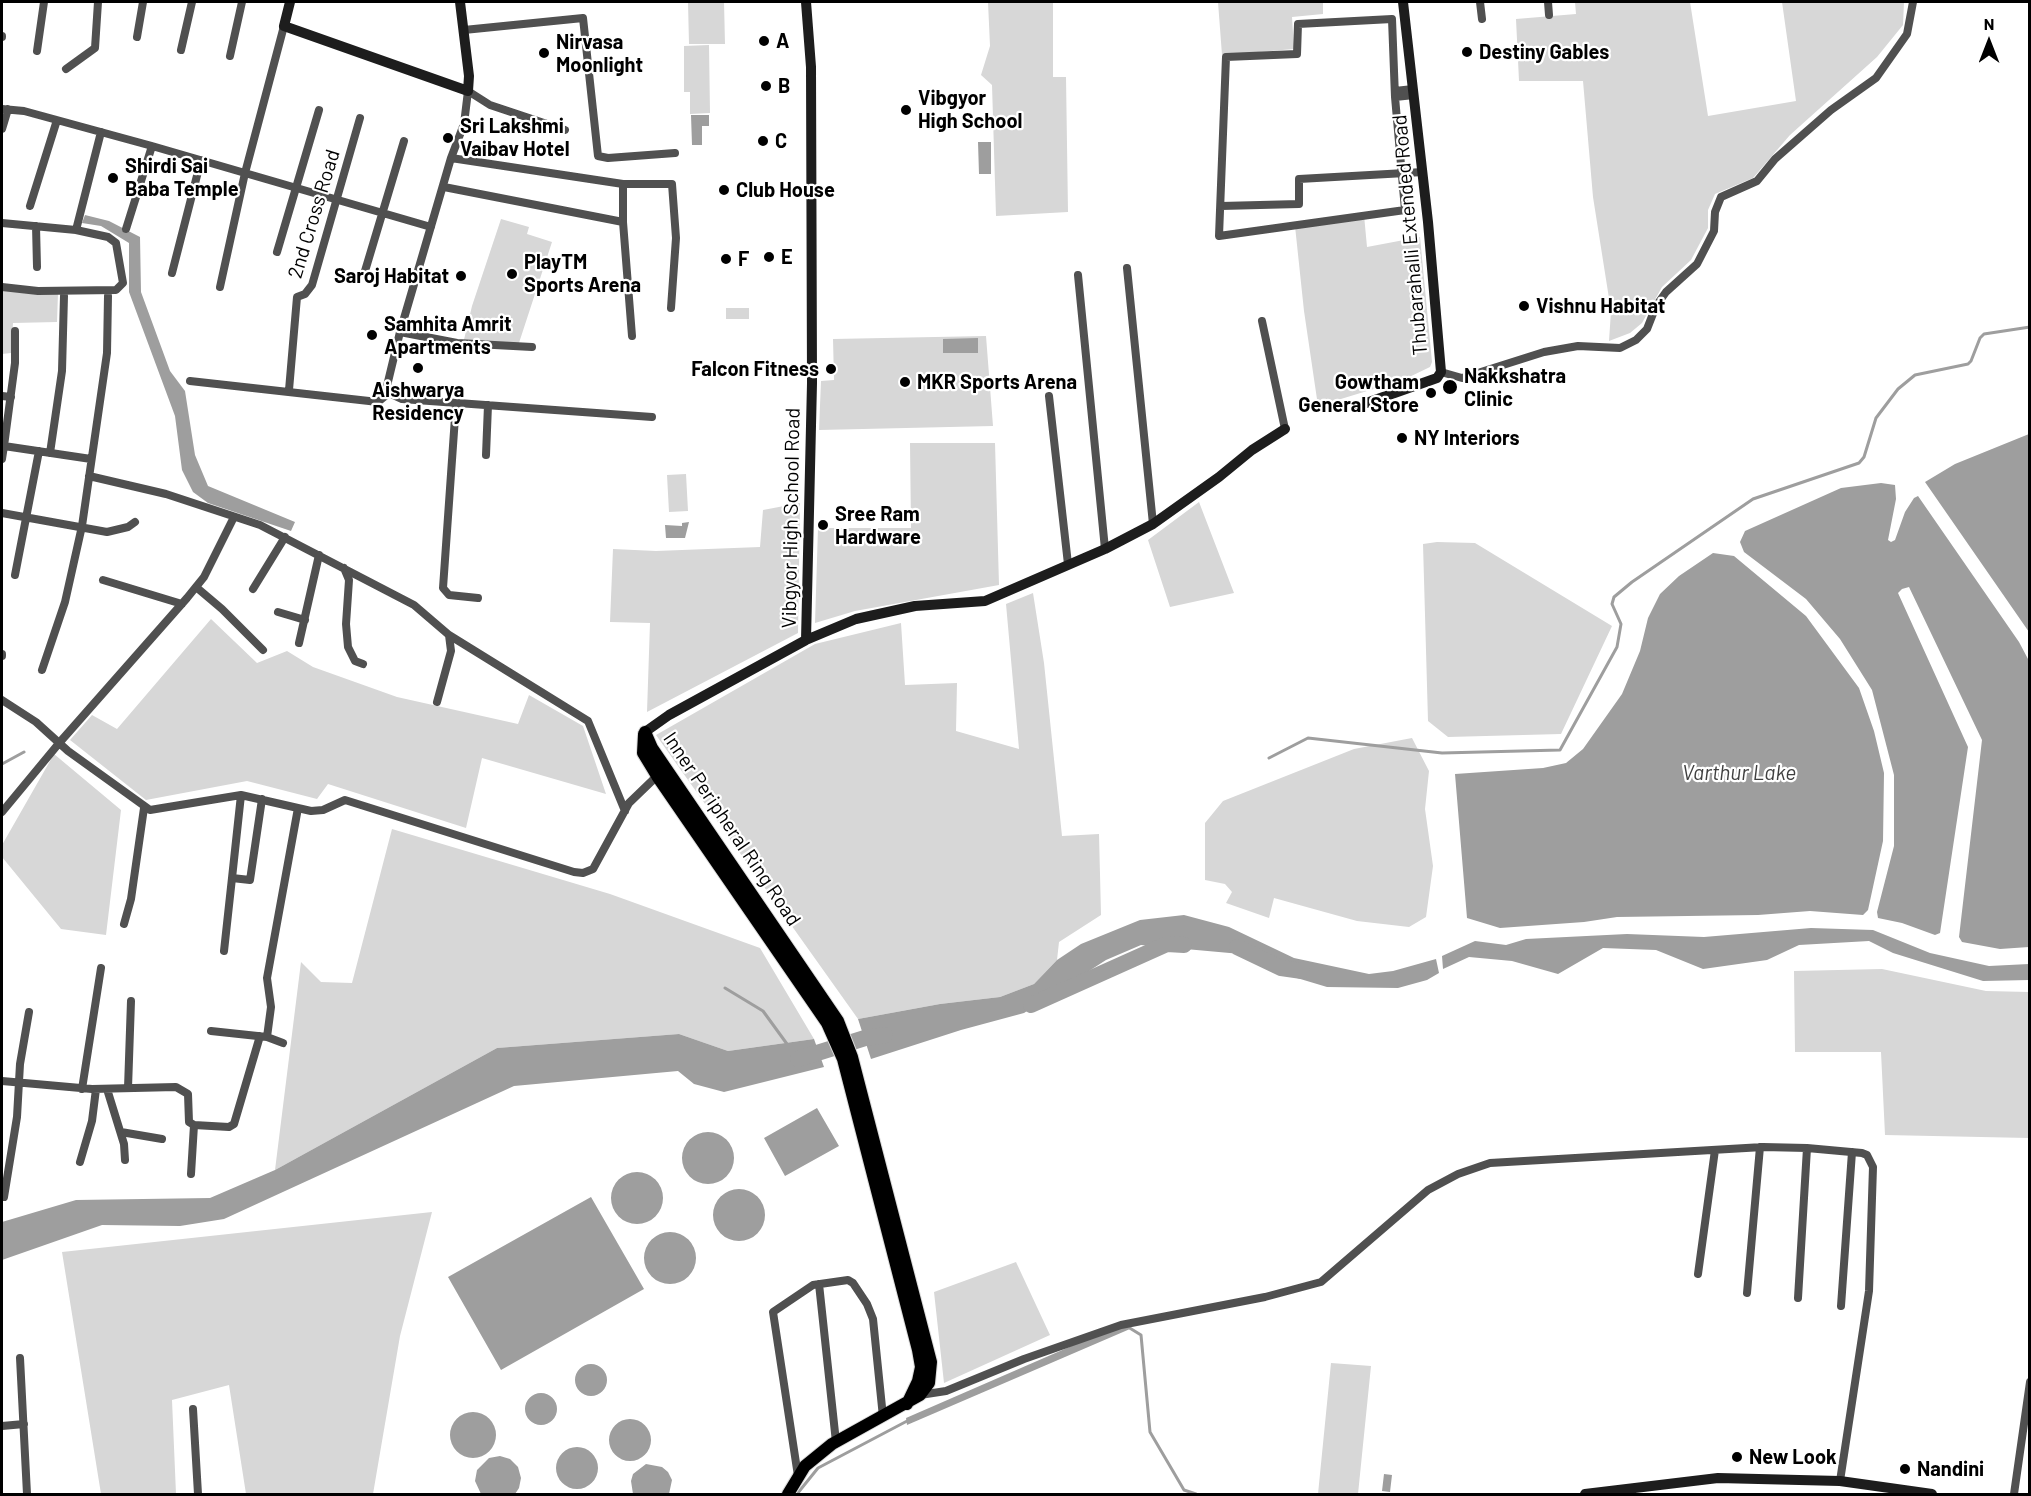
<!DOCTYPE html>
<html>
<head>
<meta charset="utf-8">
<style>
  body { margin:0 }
  #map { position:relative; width:2031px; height:1496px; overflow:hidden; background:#fff; font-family:Barlow,sans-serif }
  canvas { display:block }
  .frame { position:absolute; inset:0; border:3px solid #000; pointer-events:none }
  .north { position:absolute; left:1959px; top:12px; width:60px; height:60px; -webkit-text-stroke:4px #fff; paint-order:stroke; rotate:0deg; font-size:16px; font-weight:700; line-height:24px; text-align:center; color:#000 }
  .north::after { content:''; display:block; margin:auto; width:21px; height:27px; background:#000; clip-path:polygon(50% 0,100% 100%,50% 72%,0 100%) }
</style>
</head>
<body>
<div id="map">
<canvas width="2031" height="1496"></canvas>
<div class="frame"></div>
<div class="north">N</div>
</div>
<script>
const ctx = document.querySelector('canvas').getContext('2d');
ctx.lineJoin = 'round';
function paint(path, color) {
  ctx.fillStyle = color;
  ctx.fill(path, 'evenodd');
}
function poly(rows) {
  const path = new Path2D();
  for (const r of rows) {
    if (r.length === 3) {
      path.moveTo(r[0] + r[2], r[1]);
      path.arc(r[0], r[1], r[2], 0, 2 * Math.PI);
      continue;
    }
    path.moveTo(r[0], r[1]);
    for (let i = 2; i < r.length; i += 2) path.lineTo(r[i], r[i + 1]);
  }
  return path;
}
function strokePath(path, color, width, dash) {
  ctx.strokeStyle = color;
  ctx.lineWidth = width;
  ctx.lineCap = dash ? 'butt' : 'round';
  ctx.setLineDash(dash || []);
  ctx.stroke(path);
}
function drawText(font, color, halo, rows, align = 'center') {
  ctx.font = font + ' Barlow,sans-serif';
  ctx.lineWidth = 4.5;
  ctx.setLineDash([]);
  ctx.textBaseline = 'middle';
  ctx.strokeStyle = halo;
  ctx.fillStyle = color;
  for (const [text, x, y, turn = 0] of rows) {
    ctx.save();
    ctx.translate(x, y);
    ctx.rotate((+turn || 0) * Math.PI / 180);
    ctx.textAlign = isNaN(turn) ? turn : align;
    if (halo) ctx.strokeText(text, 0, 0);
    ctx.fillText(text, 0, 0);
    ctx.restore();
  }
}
paint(poly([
  [688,2,724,2,725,44,689,44],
  [988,2,1053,2,1053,77,1066,77,1068,212,996,216,992,85,981,75,990,46],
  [1218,2,1323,2,1323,14,1292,17,1294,49,1222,55],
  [1575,2,1690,2,1708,116,1796,101,1782,2,1904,2,1903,25,1877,57,1790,135,1753,178,1715,194,1708,210,1708,228,1691,260,1662,287,1642,323,1630,333,1609,341,1611,311,1593,197,1583,81,1519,81,1516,19,1576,14],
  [709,45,710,113,690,114,690,92,684,92,684,46],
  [1364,215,1367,247,1420,237,1432,362,1430,367,1403,380,1318,406,1304,311,1295,226],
  [501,219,529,227,527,234,552,242,517,349,462,348,472,306],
  [2,289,58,293,57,322,13,323,11,353,2,354],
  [726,308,749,308,749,319,726,319],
  [986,336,993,426,819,430,821,381,834,380,833,339],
  [910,443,995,443,999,585,855,611,815,623,818,528,911,528],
  [686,474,688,511,669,512,667,475],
  [1199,502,1234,593,1170,607,1148,540],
  [800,503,798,633,647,712,650,623,610,622,613,549,656,551,760,547,763,510],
  [1437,542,1475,543,1612,626,1561,734,1448,737,1428,721,1423,544],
  [1033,593,1044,663,1062,836,1099,834,1101,915,1059,942,1057,960,1034,984,1000,997,940,1004,858,1019,656,735,815,644,901,623,905,685,957,683,956,731,1019,749,1006,604],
  [211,619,257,663,287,651,313,667,397,697,518,724,529,695,583,726,606,794,482,758,466,828,328,784,317,799,247,781,146,800,70,740,92,715,117,729],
  [1412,738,1429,771,1425,809,1433,866,1426,917,1409,927,1357,921,1274,898,1269,918,1226,903,1232,892,1225,884,1205,880,1205,823,1223,801,1354,749],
  [54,754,121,810,106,935,61,929,2,857,2,845],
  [392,829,610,894,760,948,814,1039,728,1051,679,1034,497,1048,275,1170,301,962,321,982,352,983],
  [1882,969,1986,991,2029,992,2029,1138,1885,1135,1881,1052,1795,1052,1794,971],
  [432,1212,400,1336,373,1494,246,1494,229,1385,172,1400,176,1494,101,1494,62,1252],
  [1016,1262,1050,1335,944,1383,934,1292],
  [1331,1363,1371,1366,1358,1494,1318,1494]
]), '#d7d7d7');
paint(poly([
  [691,115,709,115,709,126,702,126,702,145,692,145],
  [978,142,991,142,991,174,979,174],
  [85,215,109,221,140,237,141,292,170,371,185,391,195,455,208,486,295,522,291,531,208,503,193,492,182,470,175,416,129,292,129,243,101,226,82,223],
  [978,338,978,353,943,353,943,339],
  [2029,434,2029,632,1925,482,1955,464],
  [1881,483,1895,485,1896,499,1888,540,1891,542,1895,540,1905,512,1914,498,1918,496,2019,642,2028,659,2029,947,2000,949,1962,942,1959,937,1982,740,1909,587,1902,589,1898,593,1968,747,1940,933,1935,935,1902,923,1878,918,1877,912,1894,846,1894,775,1872,690,1840,639,1806,599,1744,552,1740,542,1745,531,1841,488],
  [689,522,685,538,666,538,665,525,682,526,682,523],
  [1713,553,1734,556,1806,616,1859,688,1874,731,1884,773,1883,841,1868,910,1863,915,1810,911,1758,915,1617,917,1584,922,1500,928,1467,918,1455,774,1543,768,1566,763,1583,749,1622,694,1640,651,1648,618,1660,594,1679,576],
  [1184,915,1229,927,1294,958,1369,974,1393,971,1436,959,1439,973,1427,980,1398,988,1327,987,1297,978,1263,956,1141,945,1106,960,1024,1013,961,1030,871,1059,858,1019,940,1004,1000,997,1034,984,1057,960,1081,944,1140,920],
  [1811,928,1873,930,1930,953,1989,966,2029,964,2029,980,1983,981,1893,953,1869,941,1799,945,1767,960,1703,969,1656,950,1603,948,1558,974,1512,961,1469,957,1443,969,1442,956,1475,941,1506,945,1526,939,1627,934,1704,937],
  [679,1034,728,1051,814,1039,824,1067,724,1092,694,1084,678,1071,514,1086,224,1219,180,1226,102,1225,2,1260,2,1222,76,1200,210,1198,275,1170,497,1048],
  [817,1108,839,1146,785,1176,764,1138],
  [708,1158,26],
  [637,1198,26],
  [739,1215,26],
  [591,1197,644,1289,501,1370,448,1277],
  [670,1258,26],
  [1129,1321,1130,1329,907,1425,906,1418],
  [591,1380,16],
  [541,1409,16],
  [473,1435,23],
  [630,1440,21],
  [577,1468,21],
  [500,1456,510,1459,518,1467,521,1478,519,1488,515,1494,481,1494,475,1481,477,1470,489,1458],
  [646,1464,662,1467,668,1472,672,1480,669,1494,633,1494,631,1481,633,1474],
  [1384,1474,1392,1475,1390,1492,1382,1491]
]), '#9e9e9e');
strokePath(poly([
  [1269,758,1308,738,1442,753,1560,750,1617,647,1621,624,1612,604,1614,597,1632,582,1753,499,1859,463,1864,457,1876,418,1898,389,1915,375,1968,364,1971,361,1980,338,1984,334,2030,327],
  [2,764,24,752],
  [725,988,763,1011,787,1044],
  [1128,1327,1141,1335,1150,1432,1184,1490,1196,1494],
  [797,1494,818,1468,909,1420]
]), '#9e9e9e', 3);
strokePath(poly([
  [1237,947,1281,968,1302,971],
  [1031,1005,1167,944,1184,945],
  [798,1059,865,1038,885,1035]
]), '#9e9e9e', 16);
const primary = poly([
  [645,732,652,748,838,1021,852,1057,931,1362,929,1383,920,1395,832,1444,805,1466,788,1494],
  [644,734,643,753,657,776,827,1023,843,1059,918,1350,921,1367,918,1381,907,1404]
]);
strokePath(primary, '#dbdbdb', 14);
strokePath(poly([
  [1480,2,1482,19],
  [1548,2,1549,15],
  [1392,19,1395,97,1405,210,1219,236,1226,57,1297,54,1298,24,1392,19],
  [464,30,583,18,598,156,608,158,675,153],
  [2,37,2,36],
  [137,37,143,2],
  [181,50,192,2],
  [37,51,44,2],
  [230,56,242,2],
  [66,69,95,48,98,2],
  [468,91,490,105,565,130],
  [1395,91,1413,89],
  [1395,97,1414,95],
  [2,109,24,111,152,146,431,227],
  [2,129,8,109],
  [451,158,623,184,672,184,676,238,671,308],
  [623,184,623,222,632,336],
  [444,187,623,222],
  [30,206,57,120],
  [1221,206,1299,204,1299,179,1423,172],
  [2,223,76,230,108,237,116,243,123,283,116,290,38,291,2,287],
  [36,226,37,267],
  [126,229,152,146],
  [76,230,101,132],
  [277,252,319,110],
  [1127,268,1153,524],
  [365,271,404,141],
  [172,273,201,160],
  [1078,275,1105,549],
  [220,287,245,173,284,26],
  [1262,321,1285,429],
  [400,332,457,343,532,347],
  [1441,372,1462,378,1544,352,1578,346,1620,348,1636,340,1647,329,1656,306,1666,292,1697,264,1714,231,1715,212,1721,197,1757,181,1775,159,1831,110,1876,78,1907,34,1913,2],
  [190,381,378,402,389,393],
  [289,390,297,297,305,294,312,285,360,118],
  [389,393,386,390,400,332,451,158,464,124,468,91],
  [389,393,402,399,652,417],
  [2,396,11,397],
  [1049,396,1068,564],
  [456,403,443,588,449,595,478,598],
  [4,446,15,363,15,331],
  [50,453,62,371,64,296],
  [486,455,488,405],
  [2,459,4,446,91,459],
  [89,476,166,494,260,525,414,605,449,635,588,721,625,811],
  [2,513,107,532,128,527,135,522],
  [344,568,349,580,346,624,348,647,355,661,363,664],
  [15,575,39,451],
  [103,580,182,604],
  [196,587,222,609,263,650],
  [253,589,285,537],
  [278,612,305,620],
  [299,643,319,555],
  [2,656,2,654],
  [42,670,65,602,82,526,107,353,108,296],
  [2,700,36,722,68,751,150,810,241,795,311,811,323,810,345,800,574,872,583,873,593,869,629,803,657,776],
  [437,702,451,651,449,635],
  [2,812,60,742,187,598,204,577,234,517],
  [232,878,241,795],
  [124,924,131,899,144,808],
  [224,951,232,878,250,880,262,799],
  [211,1031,267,1037,283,1043],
  [267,1037,271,1007,267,978,298,808],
  [2,1081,92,1089,176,1087,188,1094,189,1122,194,1125,229,1127,234,1124,260,1036],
  [128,1088,131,1001],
  [82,1089,101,968],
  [107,1089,124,1144,125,1160],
  [121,1132,162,1139],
  [80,1162,92,1121,96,1089],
  [191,1174,194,1125],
  [4,1197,17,1117,20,1064,29,1012],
  [1698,1274,1715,1150],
  [819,1284,836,1442],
  [1747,1293,1760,1147],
  [1798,1298,1807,1148],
  [1841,1306,1852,1152],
  [20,1358,27,1494],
  [920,1395,946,1391,1024,1359,1121,1325,1265,1297,1321,1282,1428,1190,1458,1174,1490,1163,1763,1147,1807,1148,1862,1153,1867,1155,1873,1167,1869,1291,1840,1481],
  [193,1409,198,1494],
  [2,1426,24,1424],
  [798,1476,773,1312,813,1285,848,1280,853,1283,867,1304,873,1319,883,1417],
  [2014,1494,2030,1382]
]), '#505050', 8);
strokePath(poly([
  [290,2,284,26,468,91,469,76,460,2],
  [806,2,811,67,812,383,806,640],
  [1355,407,1437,378,1441,372,1428,222,1403,2],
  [645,732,669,715,806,640,856,619,915,606,985,601,1105,549,1153,524,1219,477,1252,450,1285,429],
  [1585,1494,1718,1478,1840,1481,1932,1494]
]), '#1d1d1d', 10);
strokePath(primary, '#000', 12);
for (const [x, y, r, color] of [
  [764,41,6,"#000"],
  [1467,52,6,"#000"],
  [544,53,6,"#000"],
  [766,86,6,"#000"],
  [906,110,6,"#000"],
  [448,138,6,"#000"],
  [763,141,6,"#000"],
  [113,178,6,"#000"],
  [724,190,6,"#000"],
  [769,257,6,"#000"],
  [726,259,6,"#000"],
  [512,274,6,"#000"],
  [461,276,6,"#000"],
  [1524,306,6,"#000"],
  [372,335,6,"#000"],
  [418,368,6,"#000"],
  [831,369,6,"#000"],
  [905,382,6,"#000"],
  [1450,387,8,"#000"],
  [1431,393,6,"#000"],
  [1402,438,6,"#000"],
  [823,525,6,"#000"],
  [1737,1457,6,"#000"],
  [1905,1469,6,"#000"]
]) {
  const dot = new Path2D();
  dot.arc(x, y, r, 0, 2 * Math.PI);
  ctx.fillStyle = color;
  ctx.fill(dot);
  strokePath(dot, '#fff', 2);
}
drawText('bold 20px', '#000', '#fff', [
  ["A",776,41],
  ["Nirvasa",556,42],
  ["Moonlight",556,65],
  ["Destiny Gables",1479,52],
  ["B",778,86],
  ["Vibgyor",918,98],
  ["High School",918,121],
  ["Sri Lakshmi",460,126],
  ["Vaibav Hotel",460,149],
  ["C",775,141],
  ["Shirdi Sai",125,166],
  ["Baba Temple",125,189],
  ["Club House",736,190],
  ["E",781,257],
  ["F",738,259],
  ["PlayTM",524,262],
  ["Sports Arena",524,285],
  ["Saroj Habitat",449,276,"right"],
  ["Vishnu Habitat",1536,306],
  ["Samhita Amrit",384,324],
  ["Apartments",384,347],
  ["Falcon Fitness",819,369,"right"],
  ["Nakkshatra",1464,376],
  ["Clinic",1464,399],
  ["MKR Sports Arena",917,382],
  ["Gowtham",1419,382,"right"],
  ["General Store",1419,405,"right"],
  ["Aishwarya",418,390,"center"],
  ["Residency",418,413,"center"],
  ["NY Interiors",1414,438],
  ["Sree Ram",835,514],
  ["Hardware",835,537],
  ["New Look",1749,1457],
  ["Nandini",1917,1469]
], 'left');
drawText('20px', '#000', '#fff', [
  ["2nd Cross Road",314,214,-73],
  ["Thubarahalli Extended Road",1410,235,-95],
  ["Vibgyor High School Road",791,518,-89],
  ["Inner Peripheral Ring Road",732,829,56]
]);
drawText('italic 21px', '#3f3f3f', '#fff', [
  ["Varthur Lake",1739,773]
]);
</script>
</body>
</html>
